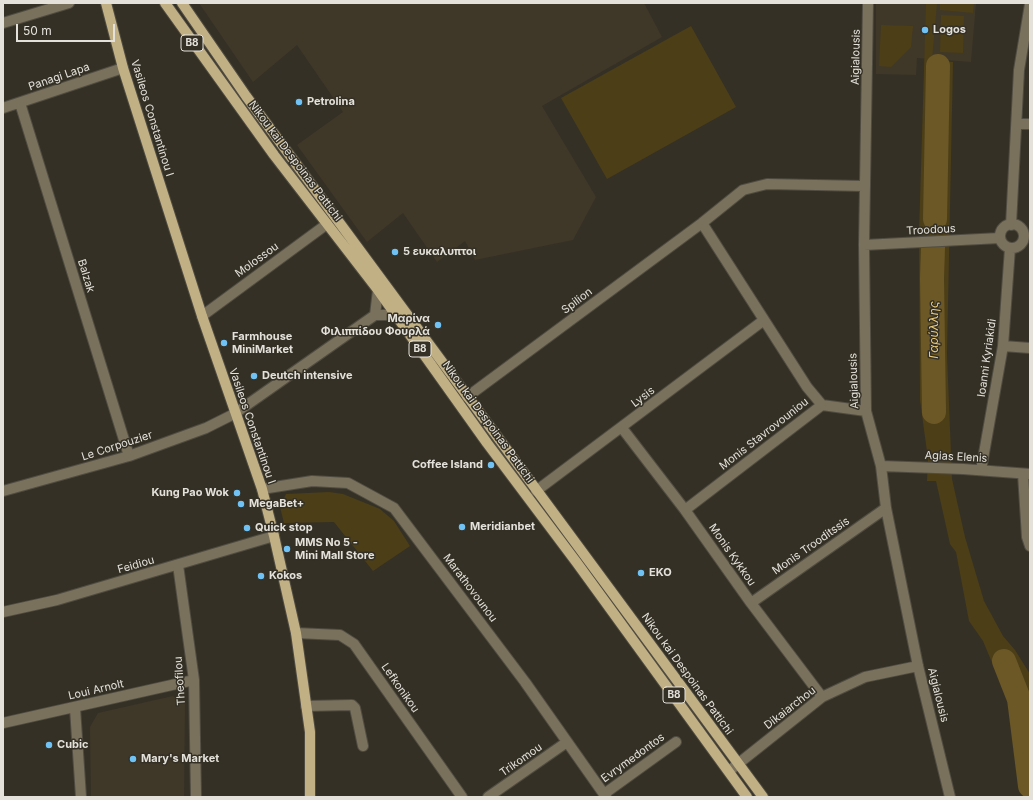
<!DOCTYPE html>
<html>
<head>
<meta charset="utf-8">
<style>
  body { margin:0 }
  #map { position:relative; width:1033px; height:800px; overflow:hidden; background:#343025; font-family:Inter,sans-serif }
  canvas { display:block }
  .frame { position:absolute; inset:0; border:4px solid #e4e1db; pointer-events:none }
  .scale { position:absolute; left:16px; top:24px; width:99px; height:18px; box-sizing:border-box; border:2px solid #e4e1db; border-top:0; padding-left:5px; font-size:12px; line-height:14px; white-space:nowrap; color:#e4e1db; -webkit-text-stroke:3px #343025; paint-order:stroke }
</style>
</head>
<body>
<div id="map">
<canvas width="1033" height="800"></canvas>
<div class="frame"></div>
<div class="scale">50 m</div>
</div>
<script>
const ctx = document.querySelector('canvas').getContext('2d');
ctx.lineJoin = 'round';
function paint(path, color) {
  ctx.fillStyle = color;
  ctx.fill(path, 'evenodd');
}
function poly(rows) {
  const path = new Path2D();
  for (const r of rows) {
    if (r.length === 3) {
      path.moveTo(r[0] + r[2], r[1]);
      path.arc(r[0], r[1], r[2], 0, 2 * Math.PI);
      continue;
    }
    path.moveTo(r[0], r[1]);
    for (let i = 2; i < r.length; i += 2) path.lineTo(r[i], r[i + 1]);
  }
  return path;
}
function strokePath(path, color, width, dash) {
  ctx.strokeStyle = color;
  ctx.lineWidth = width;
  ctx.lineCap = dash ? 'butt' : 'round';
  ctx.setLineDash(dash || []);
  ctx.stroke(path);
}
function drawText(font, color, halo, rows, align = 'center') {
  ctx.font = font + ' Inter,sans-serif';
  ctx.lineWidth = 3;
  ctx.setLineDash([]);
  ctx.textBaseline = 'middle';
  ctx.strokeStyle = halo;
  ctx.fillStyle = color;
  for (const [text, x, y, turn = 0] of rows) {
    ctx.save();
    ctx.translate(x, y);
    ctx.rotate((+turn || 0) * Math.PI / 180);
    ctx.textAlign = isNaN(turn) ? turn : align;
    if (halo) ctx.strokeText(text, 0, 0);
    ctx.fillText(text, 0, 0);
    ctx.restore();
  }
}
paint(poly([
  [199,3,644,3,662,37,542,106,596,197,573,240,475,260,465,241,437,262,403,213,367,242,297,145,343,112,297,45,253,82],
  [876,3,976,3,971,62,917,58,916,75,876,74],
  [173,696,185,704,184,797,91,797,90,727,98,713]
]), '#3f3828');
paint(poly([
  [926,3,937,3,932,60,953,62,947,354,952,479,965,537,984,601,1003,636,1015,650,1030,674,1030,797,1026,797,1020,771,1021,754,1009,703,983,641,969,621,956,552,950,544,936,481,927,481,928,459,920,400,919,234],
  [940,3,974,3,973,13,940,10],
  [941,15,964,16,963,53,940,52],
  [881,25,913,26,911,47,891,67,879,66],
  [691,26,736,107,607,179,561,98],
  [329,492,343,494,380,509,394,521,410,546,373,571,334,522,284,523,280,507,286,494]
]), '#4c3e17');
strokePath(poly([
  [935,219,938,66],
  [933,248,932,278,934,412],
  [1004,661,1019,699,1030,786]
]), '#6b5826', 24);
const minor = poly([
  [868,3,864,245,866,411,881,466,886,508,918,666,950,797],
  [3,23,69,3],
  [20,103,129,456],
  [3,108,123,68],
  [1017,124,1030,124],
  [702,223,807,387,822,405],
  [1012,236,12],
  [1011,225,1019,70,1030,4],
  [864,245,1000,238],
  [375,315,403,315],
  [202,316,327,224],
  [1003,346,1030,348],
  [467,397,702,223,743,190,767,184,864,186],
  [622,428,685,510,751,603,822,697],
  [881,466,963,469,1030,474],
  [981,470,1003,346,1010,248],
  [1023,474,1027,537,1030,546],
  [262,489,312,481,348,483,394,508,525,682,606,797],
  [3,491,129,456,206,428,234,414,375,315,378,290],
  [536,491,764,320],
  [685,510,822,405,866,411],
  [178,565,194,680,196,797],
  [751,603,886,508],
  [3,612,57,600,274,536],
  [296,633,340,635,354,644,462,797],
  [306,706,352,705,355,708,363,746],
  [75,708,81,797],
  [3,723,194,680],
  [729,771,822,697,865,677,918,666],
  [604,794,676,742],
  [488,797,567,742]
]);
const major = poly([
  [106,3,123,68,202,316,262,489,274,536,296,633,310,732,310,797],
  [165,3,274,155,378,290,487,443,577,563,747,797],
  [182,3,246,96,763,797]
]);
strokePath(minor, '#504c42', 12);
strokePath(major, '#504c42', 12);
strokePath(minor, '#79715c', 10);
strokePath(major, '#c2b085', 10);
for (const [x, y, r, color] of [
  [925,30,4,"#70c1f4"],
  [299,102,4,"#70c1f4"],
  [395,252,4,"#70c1f4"],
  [438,325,4,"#70c1f4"],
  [224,343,4,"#70c1f4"],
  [254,376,4,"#70c1f4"],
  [491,465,4,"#70c1f4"],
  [237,493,4,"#70c1f4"],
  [241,504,4,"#70c1f4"],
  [462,527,4,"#70c1f4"],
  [247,528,4,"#70c1f4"],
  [287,549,4,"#70c1f4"],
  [641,573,4,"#70c1f4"],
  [261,576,4,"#70c1f4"],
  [49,745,4,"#70c1f4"],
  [133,759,4,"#70c1f4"]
]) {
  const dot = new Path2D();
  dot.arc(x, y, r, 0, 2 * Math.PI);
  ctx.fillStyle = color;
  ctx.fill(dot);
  strokePath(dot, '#343025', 1.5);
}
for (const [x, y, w] of [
  [192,43,22],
  [420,349,22],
  [674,695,22]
]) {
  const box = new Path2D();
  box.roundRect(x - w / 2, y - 8, w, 16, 3);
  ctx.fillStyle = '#343025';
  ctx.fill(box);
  strokePath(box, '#e4e1db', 1);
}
drawText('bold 10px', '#e4e1db', null, [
  ["B8",192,43],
  ["B8",420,349],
  ["B8",674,695]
]);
drawText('bold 11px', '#e4e1db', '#343025', [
  ["Logos",933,30],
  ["Petrolina",307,102],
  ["5 ευκαλυπτοι",403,252],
  ["Μαρίνα",430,319,"right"],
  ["Φιλιππίδου Φουρλά",430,332,"right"],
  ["Farmhouse",232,337],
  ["MiniMarket",232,350],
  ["Deutch intensive",262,376],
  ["Coffee Island",483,465,"right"],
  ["Kung Pao Wok",229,493,"right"],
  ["MegaBet+",249,504],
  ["Meridianbet",470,527],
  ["Quick stop",255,528],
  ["MMS No 5 -",295,543],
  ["Mini Mall Store",295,556],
  ["EKO",649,573],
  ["Kokos",269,576],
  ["Cubic",57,745],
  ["Mary's Market",141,759]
], 'left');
drawText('11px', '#e4e1db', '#343025', [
  ["Aigialousis",856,57,-89],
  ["Panagi Lapa",59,77,-19],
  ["Vasileos Constantinou I",152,118,73],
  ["Nikou kai Despoinas Pattichi",295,161,53],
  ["Troodous",931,230,-3],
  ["Molossou",257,260,-36],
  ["Balzak",86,276,73],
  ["Spilion",577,301,-37],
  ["Ioanni Kyriakidi",987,358,-82],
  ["Aigialousis",854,381,-92],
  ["Lysis",643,397,-37],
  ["Nikou kai Despoinas Pattichi",488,422,54],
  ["Vasileos Constantinou I",252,426,71],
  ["Monis Stavrovouniou",764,434,-38],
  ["Le Corpouzier",117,446,-18],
  ["Agias Elenis",956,457,3],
  ["Monis Trooditssis",811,546,-35],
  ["Monis Kykkou",732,555,55],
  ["Feidiou",136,565,-16],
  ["Marathovounou",470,588,53],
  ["Nikou kai Despoinas Pattichi",687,674,54],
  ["Theofilou",180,681,-94],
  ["Lefkonikou",400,688,55],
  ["Loui Arnolt",96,690,-13],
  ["Aigialousis",938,695,76],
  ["Dikaiarchou",790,708,-38],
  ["Evrymedontos",633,758,-36],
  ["Trikomou",521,760,-35]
]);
drawText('italic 12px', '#e9ca7d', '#343025', [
  ["Γαρύλλης",934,330,-90]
]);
</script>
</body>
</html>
